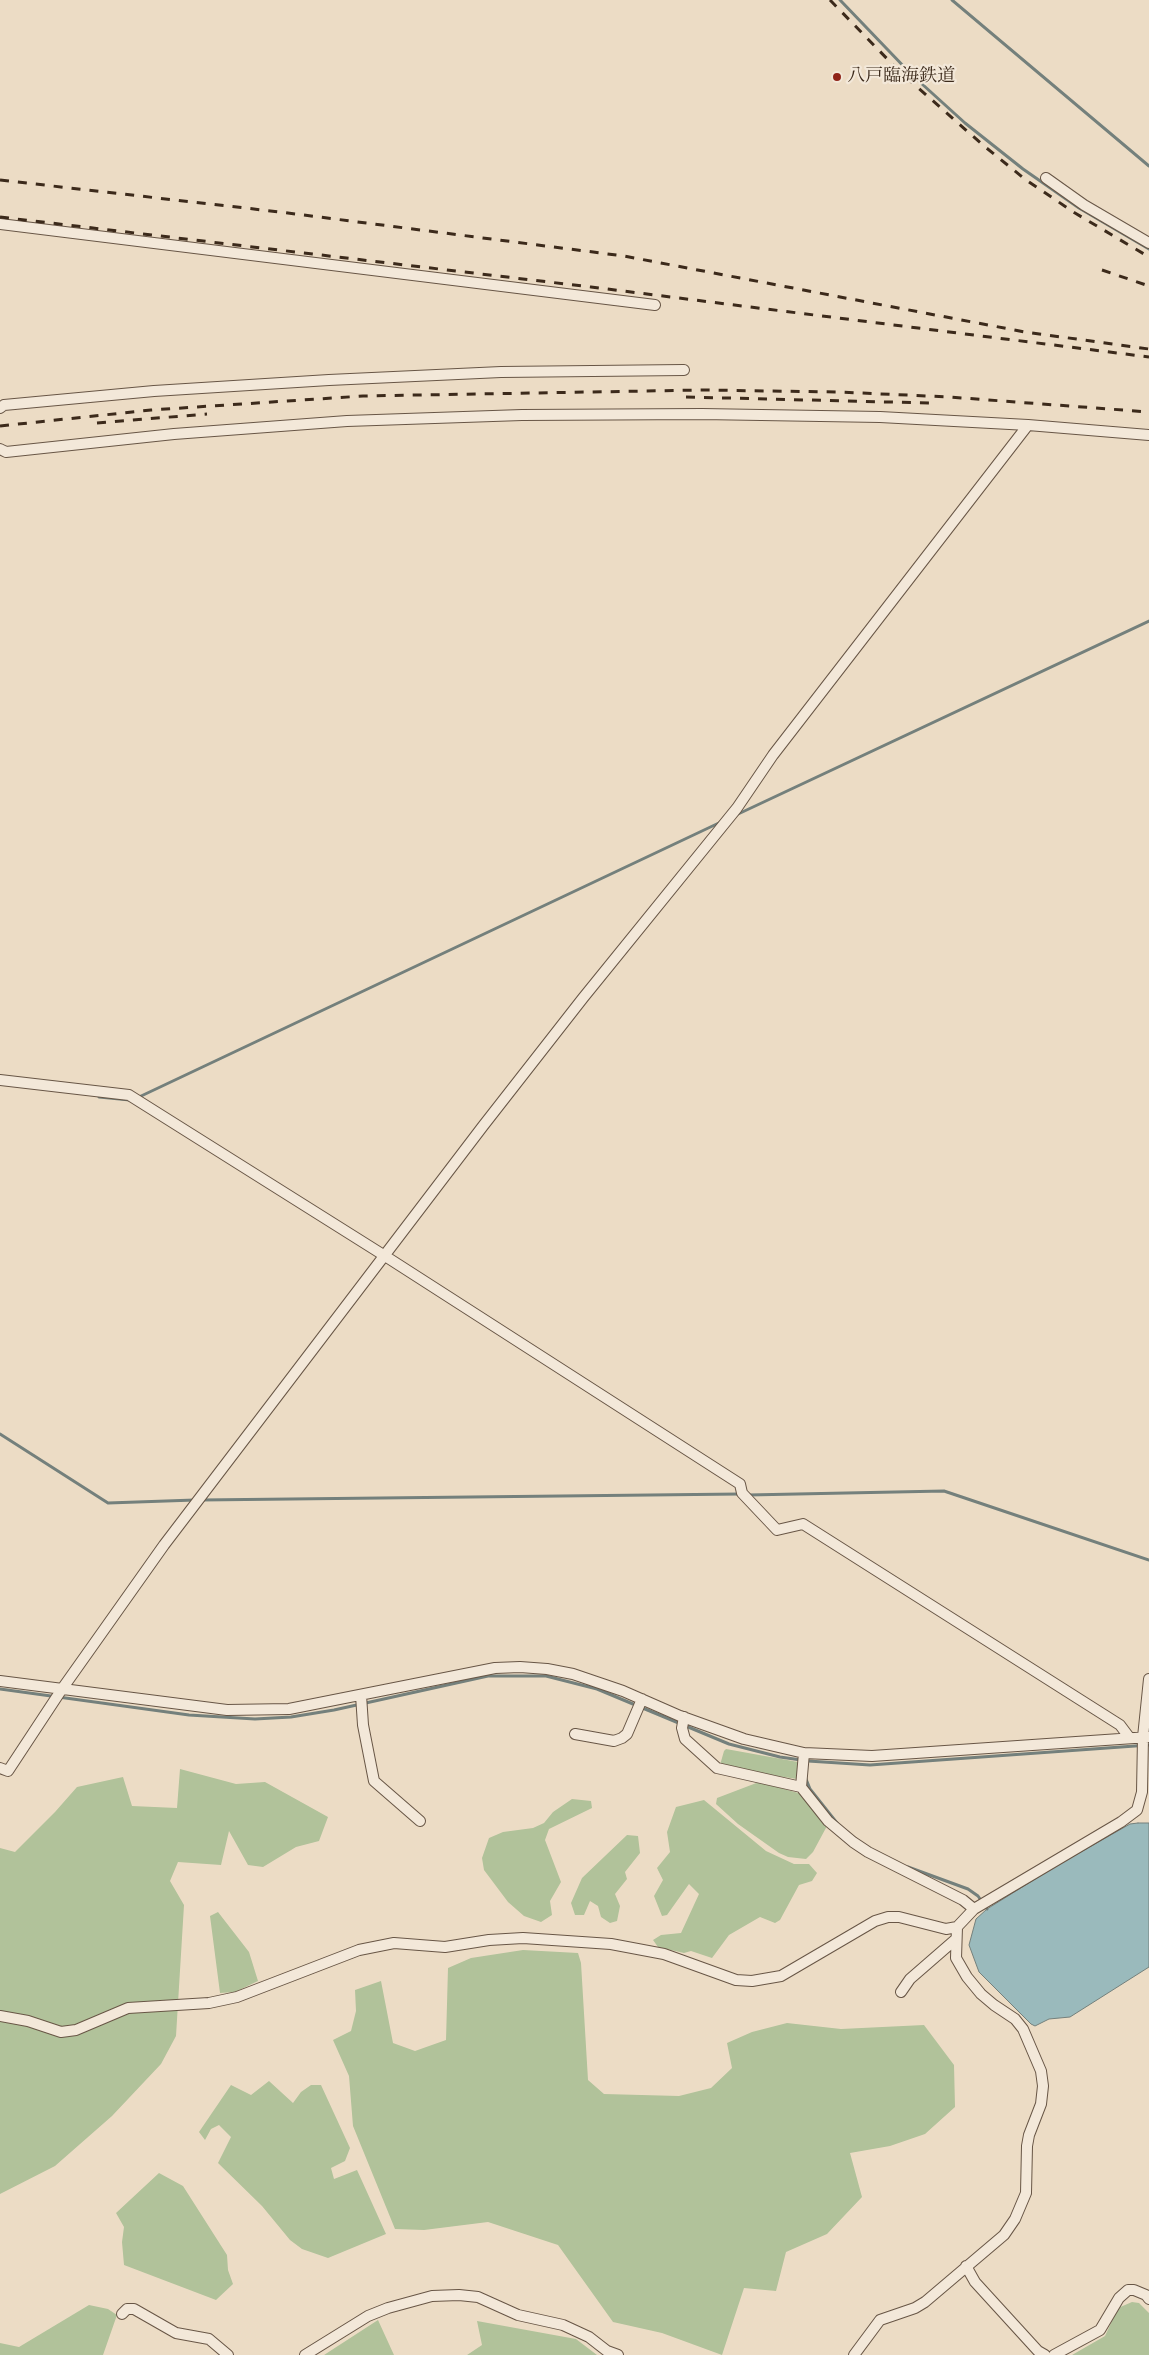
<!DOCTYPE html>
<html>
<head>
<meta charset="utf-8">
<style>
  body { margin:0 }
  canvas { display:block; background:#ecdcc5 }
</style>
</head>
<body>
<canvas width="1149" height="2355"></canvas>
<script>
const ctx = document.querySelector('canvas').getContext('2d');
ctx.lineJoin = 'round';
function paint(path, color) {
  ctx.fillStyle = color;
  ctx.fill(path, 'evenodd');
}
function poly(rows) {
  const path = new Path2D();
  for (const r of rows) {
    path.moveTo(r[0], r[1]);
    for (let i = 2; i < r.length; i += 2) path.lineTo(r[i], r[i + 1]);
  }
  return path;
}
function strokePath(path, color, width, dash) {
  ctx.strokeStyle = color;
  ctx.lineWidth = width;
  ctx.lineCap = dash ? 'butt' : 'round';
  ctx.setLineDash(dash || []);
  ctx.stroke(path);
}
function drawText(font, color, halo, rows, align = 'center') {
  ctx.font = font + ' "IM FELL Double Pica","Noto Serif JP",serif';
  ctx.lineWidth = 4.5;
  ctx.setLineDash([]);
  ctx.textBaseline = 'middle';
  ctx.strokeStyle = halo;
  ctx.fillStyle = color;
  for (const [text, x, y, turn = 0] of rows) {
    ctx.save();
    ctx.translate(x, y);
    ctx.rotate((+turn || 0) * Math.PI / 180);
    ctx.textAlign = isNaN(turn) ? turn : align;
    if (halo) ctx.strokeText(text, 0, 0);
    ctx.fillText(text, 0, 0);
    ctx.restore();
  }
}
paint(poly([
  [726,1749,798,1762,797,1779,725,1768,720,1765,724,1751],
  [180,1769,236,1784,265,1782,328,1817,319,1841,296,1847,263,1867,248,1865,229,1831,221,1865,178,1862,170,1881,184,1905,176,2036,161,2064,112,2116,55,2166,0,2194,0,1848,15,1852,55,1812,77,1787,123,1777,132,1806,177,1808],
  [759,1782,802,1794,827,1826,813,1852,806,1859,788,1857,779,1853,738,1824,716,1804,717,1798],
  [572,1799,591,1801,592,1808,549,1829,545,1840,561,1882,550,1901,552,1915,541,1922,524,1916,508,1902,484,1870,482,1858,489,1838,503,1832,533,1828,544,1823,553,1812],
  [704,1800,766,1851,794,1864,809,1864,817,1873,812,1881,799,1885,780,1920,775,1923,760,1917,729,1935,712,1958,691,1951,684,1953,658,1947,653,1940,661,1935,681,1933,699,1894,689,1884,667,1915,662,1916,654,1896,663,1880,657,1868,670,1852,667,1832,676,1807],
  [627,1835,638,1836,640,1853,625,1872,627,1879,615,1894,620,1906,617,1921,610,1923,601,1917,598,1906,590,1901,584,1915,575,1915,571,1903,582,1878],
  [218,1912,249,1952,258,1981,235,1992,220,1993,210,1916],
  [523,1950,578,1953,581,1963,588,2080,604,2094,679,2096,711,2088,732,2068,727,2043,752,2032,787,2023,841,2029,924,2025,954,2065,955,2107,925,2134,890,2146,850,2153,862,2197,827,2234,786,2252,776,2291,744,2288,722,2355,662,2333,613,2322,558,2245,488,2222,424,2230,395,2229,353,2126,349,2076,333,2040,351,2031,356,2011,355,1990,381,1981,393,2043,415,2051,446,2040,448,1968,471,1958],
  [269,2081,293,2103,301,2092,311,2085,321,2085,350,2148,345,2161,331,2168,334,2179,357,2170,386,2234,328,2258,302,2249,290,2240,262,2206,218,2163,231,2137,219,2125,211,2129,205,2140,199,2132,231,2085,251,2095],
  [159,2173,183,2186,227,2255,228,2270,233,2284,216,2300,124,2265,122,2242,124,2227,116,2213],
  [1132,2302,1139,2303,1149,2313,1149,2355,1072,2355,1105,2336,1118,2308],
  [89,2305,108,2309,117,2315,103,2355,0,2355,0,2343,19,2347],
  [378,2320,394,2355,324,2355],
  [477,2321,576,2339,597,2355,467,2355,482,2345]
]), '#b1c29a');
const water = poly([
  [1138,1823,1149,1823,1149,1967,1070,2017,1049,2019,1035,2026,1031,2024,979,1972,969,1945,976,1919,987,1909,1056,1866,1130,1824,1138,1823]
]);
paint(water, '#9ababc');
strokePath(water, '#74807c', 1);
strokePath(poly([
  [840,0,911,74,965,123,1023,169,1079,208,1149,249],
  [952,0,1149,166],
  [736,815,1149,621],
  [99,1097,130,1100],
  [139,1097,721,822],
  [0,1434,108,1503,195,1500],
  [748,1495,944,1491,1149,1560],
  [201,1500,740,1494],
  [0,1689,189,1715,255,1719,291,1717,334,1710,488,1676,546,1676,597,1689,729,1744,780,1757,808,1761,870,1765,1149,1745],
  [806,1779,810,1789,837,1823],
  [908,1867,968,1889,978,1896,987,1909]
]), '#74807c', 3);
const minor = poly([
  [1046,178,1084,205,1149,243],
  [0,224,655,305],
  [0,408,4,405,154,391,329,380,501,372,684,370],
  [0,449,6,452,174,434,347,421,522,415,702,414,880,417,1028,425,1149,435],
  [0,1080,129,1095,385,1256,740,1484,742,1493,777,1530,803,1524,1120,1725,1129,1737],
  [0,1681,227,1710,289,1709,495,1668,520,1667,547,1669,573,1674,623,1691,680,1716,744,1739,804,1753,872,1756,1149,1737],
  [361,1695,363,1725,374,1781,420,1821],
  [684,1717,682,1728,685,1739,717,1768,801,1787],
  [575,1734,614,1741,622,1738,627,1734,642,1699],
  [804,1753,801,1787,828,1821,853,1842,868,1852,963,1900,974,1909],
  [0,1768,8,1771,62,1689,164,1545,483,1126,583,998,737,808,773,755,1028,425],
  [901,1992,910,1979,956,1939],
  [0,2016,28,2021,61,2032,76,2030,128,2008,209,2003,237,1997,359,1950,394,1943,445,1947,489,1940,523,1938,611,1944,664,1954,736,1980,752,1981,781,1976,875,1921,888,1917,899,1917,946,1929,957,1927,974,1909,1121,1822,1137,1810,1142,1792,1143,1737,1149,1679],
  [966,2266,975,2282,1038,2351,1045,2355],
  [122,2314,127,2309,134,2309,176,2333,209,2339,228,2355],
  [305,2355,368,2316,388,2308,432,2296,459,2295,478,2297,518,2315,563,2325,589,2337,607,2351,618,2355],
  [854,2355,880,2320,915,2308,925,2302,1004,2235,1015,2219,1026,2193,1027,2146,1029,2135,1041,2104,1043,2086,1041,2071,1023,2029,1015,2019,994,2005,981,1994,967,1977,956,1958,957,1927],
  [1054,2355,1100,2330,1119,2298,1128,2290,1134,2290,1146,2295,1149,2299]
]);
strokePath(minor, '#685646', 12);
strokePath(minor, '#f3e8d9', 10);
strokePath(poly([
  [830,0,898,70,984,146,1026,180,1075,213,1149,257],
  [0,180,280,212,624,256,1025,332,1149,349],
  [0,217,591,287,1149,357],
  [1102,270,1149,286],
  [686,397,929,403],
  [97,423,207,414],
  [0,426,151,410,363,396,703,390,839,392,949,397,1149,412]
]), '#3c2a1b', 3, [9, 9]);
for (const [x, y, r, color] of [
  [837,77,5,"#8f2418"]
]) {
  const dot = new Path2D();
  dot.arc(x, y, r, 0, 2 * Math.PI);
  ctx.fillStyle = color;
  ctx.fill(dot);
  strokePath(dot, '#f3e8d9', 2);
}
drawText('18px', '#3c2a1b', '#f3e8d9', [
  ["八戸臨海鉄道",847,77]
], 'left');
</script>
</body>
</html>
